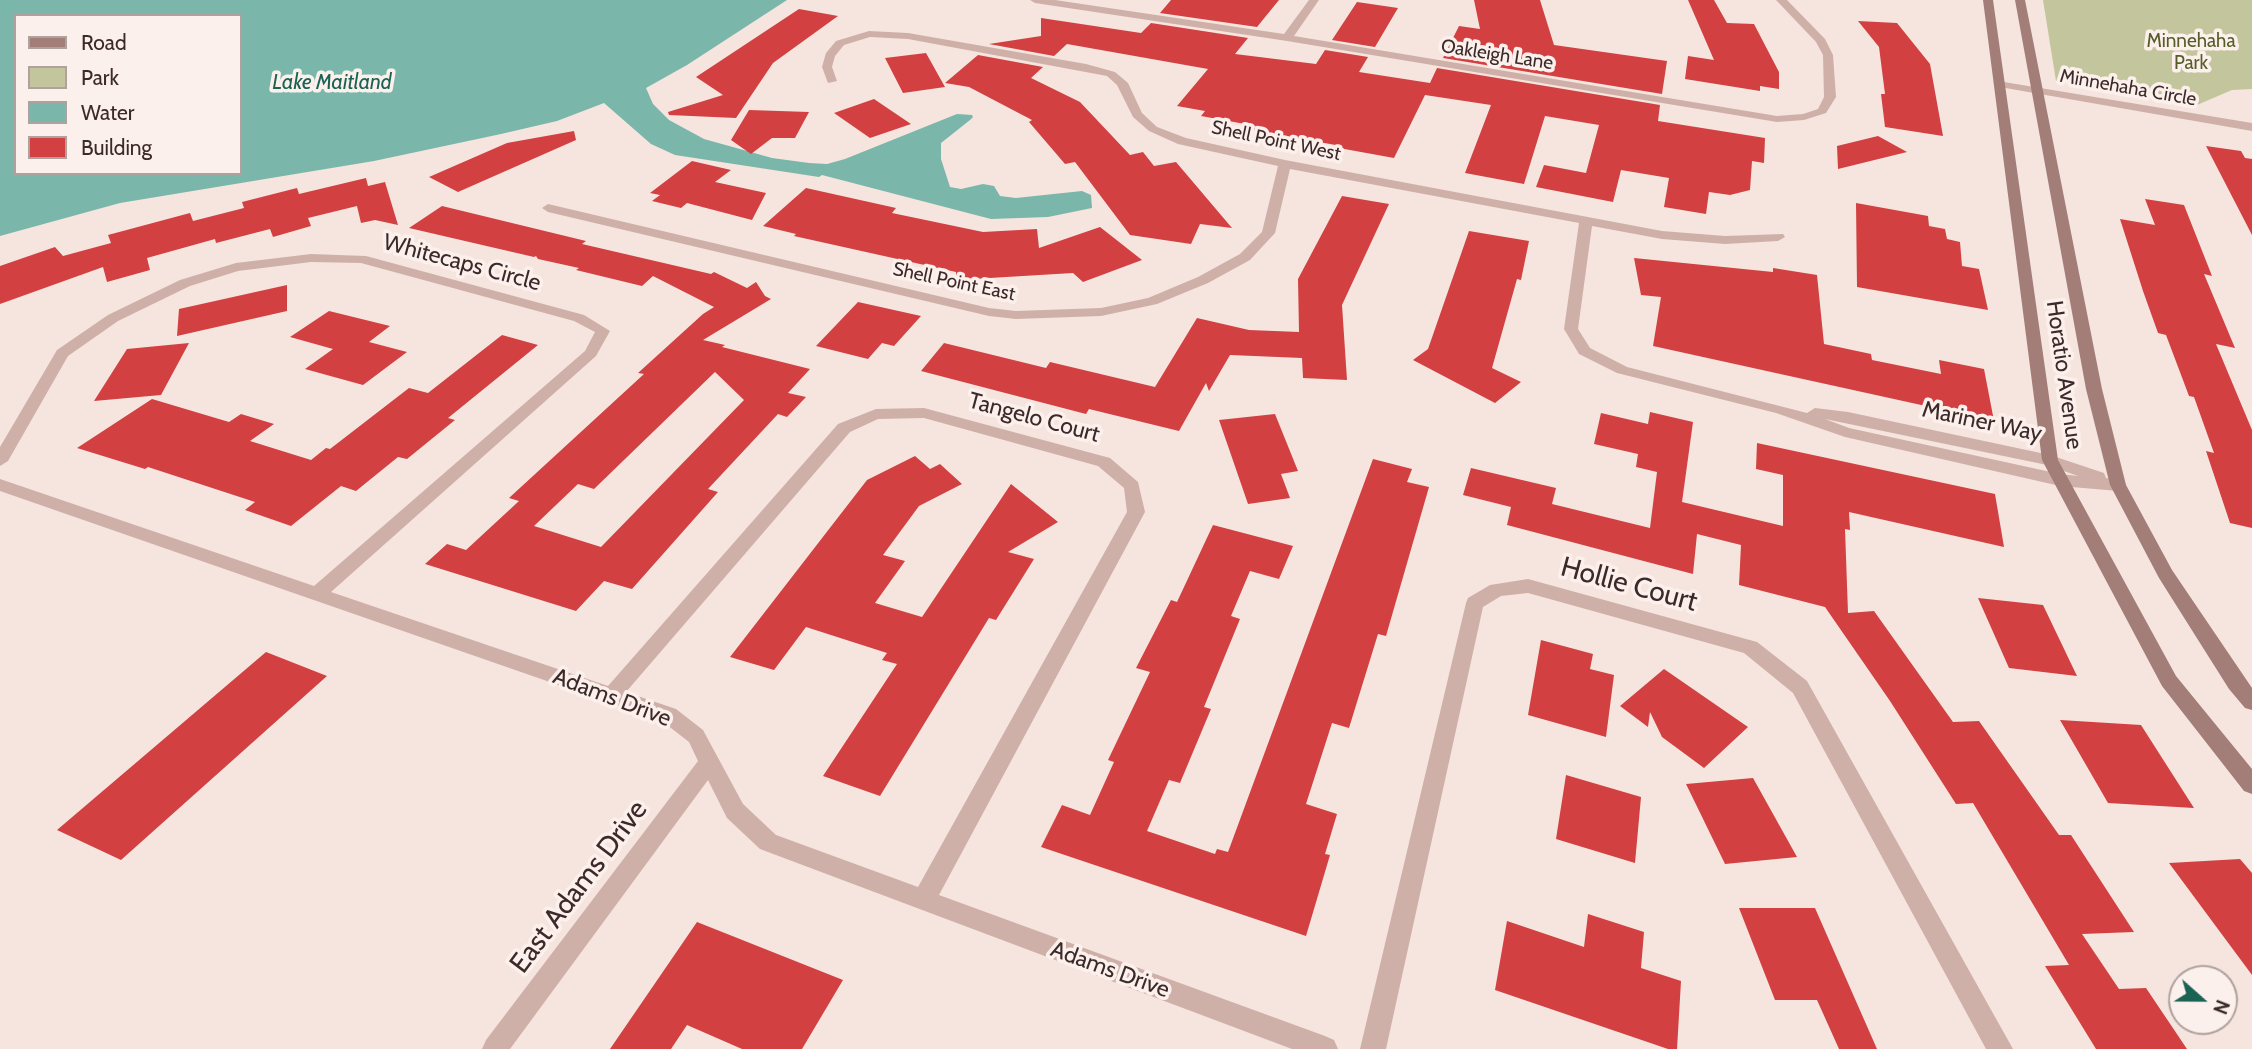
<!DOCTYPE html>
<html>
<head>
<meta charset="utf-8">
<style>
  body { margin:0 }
  #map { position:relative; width:2252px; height:1049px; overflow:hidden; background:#f5e5de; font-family:Cabin,sans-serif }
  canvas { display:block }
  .legend { position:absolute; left:14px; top:14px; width:228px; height:161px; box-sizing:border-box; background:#fcf0ec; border:2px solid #afa19e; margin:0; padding:9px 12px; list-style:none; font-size:21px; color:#3b2a29 }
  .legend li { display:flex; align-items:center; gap:14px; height:35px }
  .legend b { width:35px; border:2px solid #afa19e }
  .north { position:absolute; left:2168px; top:965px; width:70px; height:70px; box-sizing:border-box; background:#fcf0ec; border:2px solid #afa19e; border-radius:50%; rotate:111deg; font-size:19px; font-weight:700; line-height:28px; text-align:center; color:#3b2a29 }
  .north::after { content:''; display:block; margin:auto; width:24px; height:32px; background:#1a6254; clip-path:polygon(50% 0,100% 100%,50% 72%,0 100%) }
</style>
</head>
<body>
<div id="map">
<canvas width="2252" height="1049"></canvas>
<ul class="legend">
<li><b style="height:9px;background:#a37e79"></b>Road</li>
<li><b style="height:19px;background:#c3c69c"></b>Park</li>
<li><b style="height:19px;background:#7ab6a9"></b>Water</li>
<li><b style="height:19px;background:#d24042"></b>Building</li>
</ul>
<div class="north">N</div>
</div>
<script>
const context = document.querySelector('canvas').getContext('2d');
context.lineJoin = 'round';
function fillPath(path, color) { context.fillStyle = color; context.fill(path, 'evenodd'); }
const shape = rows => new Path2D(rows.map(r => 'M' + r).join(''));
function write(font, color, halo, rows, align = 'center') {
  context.font = font + ' Cabin,sans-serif'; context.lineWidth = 7; context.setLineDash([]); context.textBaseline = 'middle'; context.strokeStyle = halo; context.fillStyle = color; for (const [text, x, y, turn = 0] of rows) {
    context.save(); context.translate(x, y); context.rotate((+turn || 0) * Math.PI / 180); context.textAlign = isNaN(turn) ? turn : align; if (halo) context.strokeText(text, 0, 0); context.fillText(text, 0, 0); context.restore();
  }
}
fillPath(shape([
  [2043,0,2252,0,2252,89,2232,90,2197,105,2056,81]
]), '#c3c69c');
fillPath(shape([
  [0,0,787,0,687,65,646,88,653,104,669,120,704,139,772,158,809,163,827,164,845,159,957,114,972,115,973,117,970,120,941,143,941,159,950,187,961,189,983,184,994,186,1000,196,1016,198,1082,191,1091,195,1092,208,1048,217,991,219,822,175,819,177,675,155,651,144,604,103,557,121,501,134,374,161,120,203,0,236],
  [16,16,240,16,240,173,16,173]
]), '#7ab6a9');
fillPath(shape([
  [1171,0,1279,0,1257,27,1160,13],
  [1474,0,1540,0,1554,45,1667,61,1662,94,1443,58,1459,26,1480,29],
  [1688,0,1714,0,1727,23,1754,24,1779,72,1779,89,1760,86,1760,91,1685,79,1688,56,1714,60],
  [1357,2,1398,8,1375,47,1332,40],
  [799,9,838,16,773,63,736,118,669,115,668,112,723,95,696,77],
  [1041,18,1141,33,1151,23,1248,38,1235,54,1316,64,1325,50,1368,57,1359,72,1430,83,1437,68,1660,105,1658,121,1765,138,1764,163,1752,161,1750,190,1730,195,1709,192,1706,214,1664,207,1669,178,1621,170,1613,202,1536,187,1544,165,1586,173,1599,125,1545,116,1524,184,1465,173,1491,105,1425,95,1394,158,1339,148,1341,146,1253,130,1256,126,1201,116,1205,111,1177,106,1208,69,1067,44,1054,56,989,44,1041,36],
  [1858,21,1897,23,1930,64,1943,136,1885,127,1881,94,1885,94,1879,47],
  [926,53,945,87,903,93,885,58],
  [978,55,1043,67,1031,78,1080,102,1130,155,1143,152,1154,166,1176,162,1232,228,1200,224,1191,244,1130,235,1075,162,1065,164,1029,122,1032,120,969,87,945,83],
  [874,99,911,124,870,138,834,113],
  [749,110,809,112,795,138,772,138,751,154,731,140],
  [574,131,576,140,458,192,429,177,507,143],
  [1878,136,1907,152,1838,169,1837,146],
  [2206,146,2241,151,2245,158,2252,159,2252,235],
  [692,161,731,170,715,182,766,193,752,220,687,203,681,208,652,201,660,195,650,193],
  [366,178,368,186,385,182,398,225,375,220,361,223,357,206,308,218,311,226,273,237,270,229,216,243,215,239,147,258,150,270,107,282,103,267,0,304,0,266,55,247,63,256,111,243,108,235,190,213,193,221,244,208,242,202,297,188,299,194],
  [806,188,896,208,892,213,983,232,1037,229,1039,248,1100,227,1142,260,1083,282,1073,273,956,280,956,272,794,236,796,234,763,226],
  [1342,196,1389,204,1342,305,1347,380,1303,378,1302,358,1230,355,1209,391,1206,383,1179,431,1089,409,1086,414,921,371,944,343,1046,368,1050,362,1155,387,1197,318,1249,330,1299,332,1298,279],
  [2145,199,2184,205,2212,276,2204,274,2235,348,2216,344,2252,430,2252,528,2230,523,2206,451,2214,453,2194,397,2189,396,2166,335,2158,333,2143,291,2120,219,2155,225],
  [1856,203,1928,216,1929,226,1945,229,1947,239,1960,242,1962,266,1979,269,1988,310,1857,287],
  [442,206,586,241,582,244,711,274,714,272,747,288,756,282,765,296,771,299,703,340,725,345,722,347,810,369,788,393,806,397,787,417,778,414,708,489,718,492,632,589,604,581,576,611,425,564,447,544,466,550,519,501,509,498,644,374,638,373,703,314,714,307,653,276,642,286,576,270,579,268,538,259,536,256,534,257,409,228],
  [715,372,744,400,601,547,534,526,578,484,594,489],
  [1469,231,1529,241,1521,280,1517,279,1492,368,1521,382,1495,403,1413,360,1428,349],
  [1634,258,1773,272,1773,268,1817,275,1824,344,1871,354,1872,360,1941,374,1939,360,1984,369,1994,421,1653,346,1661,297,1641,295],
  [287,285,287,311,177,336,179,309],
  [858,302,921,316,894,346,882,343,868,359,816,346],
  [329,311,390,326,369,342,407,352,363,385,305,369,333,349,290,337],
  [502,335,538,345,448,418,455,420,407,459,398,457,356,491,341,486,291,526,245,510,255,502,148,467,145,469,77,448,152,399,229,422,241,414,274,424,250,441,311,460,326,448,330,449,409,388,428,393],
  [189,343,161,395,94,401,127,349],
  [1650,412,1693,422,1682,502,1783,526,1783,475,1756,469,1757,443,1995,494,2004,547,1849,512,1850,530,1845,529,1848,613,1874,611,1953,722,1979,721,2059,835,2071,835,2134,932,2082,934,2119,989,2146,988,2187,1049,2096,1049,2045,966,2069,965,1973,803,1956,804,1890,701,1825,607,1739,585,1741,545,1697,534,1693,574,1507,525,1511,507,1463,495,1471,468,1556,488,1552,504,1650,528,1657,472,1636,467,1638,454,1594,444,1601,413,1648,424],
  [1275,414,1298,471,1281,474,1290,498,1248,504,1219,420],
  [915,456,930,469,940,464,962,484,919,506,883,555,905,561,875,603,922,617,1011,484,1058,522,1008,552,1034,559,996,620,989,618,880,796,823,776,897,664,882,660,887,653,806,627,774,670,730,657,867,480],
  [1373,459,1412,469,1407,482,1429,487,1386,636,1378,634,1349,728,1332,723,1306,804,1337,814,1325,854,1330,855,1306,936,1041,847,1062,805,1090,815,1114,762,1108,760,1150,672,1136,668,1171,600,1177,602,1213,525,1293,546,1279,579,1250,571,1231,616,1240,619,1204,707,1211,709,1180,783,1169,780,1147,831,1215,854,1217,849,1228,852],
  [1978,598,2043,605,2077,676,2009,668],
  [1541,640,1593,654,1590,669,1614,675,1606,737,1528,715],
  [266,652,327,676,121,860,57,830],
  [1664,669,1748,727,1704,768,1662,737,1650,712,1648,727,1620,706],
  [2060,720,2141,725,2194,808,2108,803],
  [1566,775,1641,797,1635,863,1556,839],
  [1753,778,1797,857,1725,864,1686,784],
  [2240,859,2252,873,2252,975,2169,863],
  [1739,908,1815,908,1877,1049,1839,1049,1817,1000,1775,1000],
  [1588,914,1644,932,1641,968,1681,981,1677,1049,1668,1049,1495,990,1507,921,1584,947],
  [697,922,843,980,802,1049,742,1049,687,1025,671,1049,610,1049]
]), '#d24042');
fillPath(shape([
  [1030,0,1055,0,1284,34,1309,0,1319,0,1294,36,1777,116,1803,114,1818,109,1824,97,1823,55,1816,42,1776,0,1787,0,1825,39,1833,55,1836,97,1826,113,1804,120,1777,122,1287,41,1035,3,1030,0],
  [869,31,908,33,1086,64,1115,72,1128,83,1142,113,1157,127,1186,138,1285,160,1662,231,1725,236,1783,234,1785,237,1778,241,1725,244,1662,239,1592,226,1578,329,1590,348,1627,367,1807,413,1815,408,1848,412,2050,455,2104,473,2106,478,2124,481,2126,485,2118,491,2060,486,1845,437,1776,413,1617,373,1579,354,1564,329,1579,223,1290,169,1275,233,1250,260,1208,283,1157,304,1101,316,1016,319,989,316,548,212,542,208,548,204,989,308,1016,311,1101,308,1148,298,1198,277,1240,254,1262,232,1278,166,1178,144,1149,131,1133,117,1117,85,1107,76,908,39,870,37,844,45,835,56,832,67,837,81,828,83,822,67,826,53,836,41,869,31],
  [1825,419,2047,465,2078,476,2060,474,1849,428,1825,419],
  [1998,81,2252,123,2252,131,1994,86,1994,82,1998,81],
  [311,254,366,256,584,315,610,331,596,356,331,592,608,686,838,424,876,409,924,408,1110,458,1138,482,1145,512,939,895,1325,1036,1334,1040,1338,1049,1292,1049,760,849,727,818,708,780,510,1049,482,1049,486,1040,698,761,689,742,662,721,0,491,0,479,314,586,585,351,595,332,574,321,361,263,311,262,238,271,190,286,118,321,68,356,8,461,0,466,0,447,57,350,108,315,180,280,236,263,311,254],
  [924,418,1098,466,1124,488,1127,512,918,887,776,835,743,804,703,730,676,709,626,692,850,432,878,419,924,418],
  [1528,579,1757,642,1807,681,2013,1049,1986,1049,1793,693,1744,653,1528,593,1501,596,1483,607,1386,1049,1360,1049,1466,603,1468,598,1490,585,1528,579]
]), '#cfb0a8');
fillPath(shape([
  [1983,0,1993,0,2058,460,2176,676,2252,769,2252,794,2244,791,2162,686,2042,460,1983,0],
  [2015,0,2025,0,2102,389,2126,485,2172,570,2252,688,2252,710,2245,708,2229,689,2159,578,2110,485,2086,389,2015,0]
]), '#a37e79');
write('19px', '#575d2a', '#fcf0ec', [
  ["Minnehaha",2191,41],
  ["Park",2191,63]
]);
write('19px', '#3b2a29', '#fcf0ec', [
  ["Oakleigh Lane",1497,55,9],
  ["Minnehaha Circle",2128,88,10],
  ["Shell Point West",1276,141,12],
  ["Shell Point East",954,282,12]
]);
write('italic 21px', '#1a6254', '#fcf0ec', [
  ["Lake Maitland",332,83]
]);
write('23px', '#3b2a29', '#fcf0ec', [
  ["Whitecaps Circle",462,263,15],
  ["Horatio Avenue",2064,375,82],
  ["Tangelo Court",1034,418,15],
  ["Mariner Way",1982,422,12],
  ["Adams Drive",612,698,21],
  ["Adams Drive",1110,970,20]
]);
write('28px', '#3b2a29', '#fcf0ec', [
  ["Hollie Court",1629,585,15],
  ["East Adams Drive",579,887,-53]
]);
</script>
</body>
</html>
